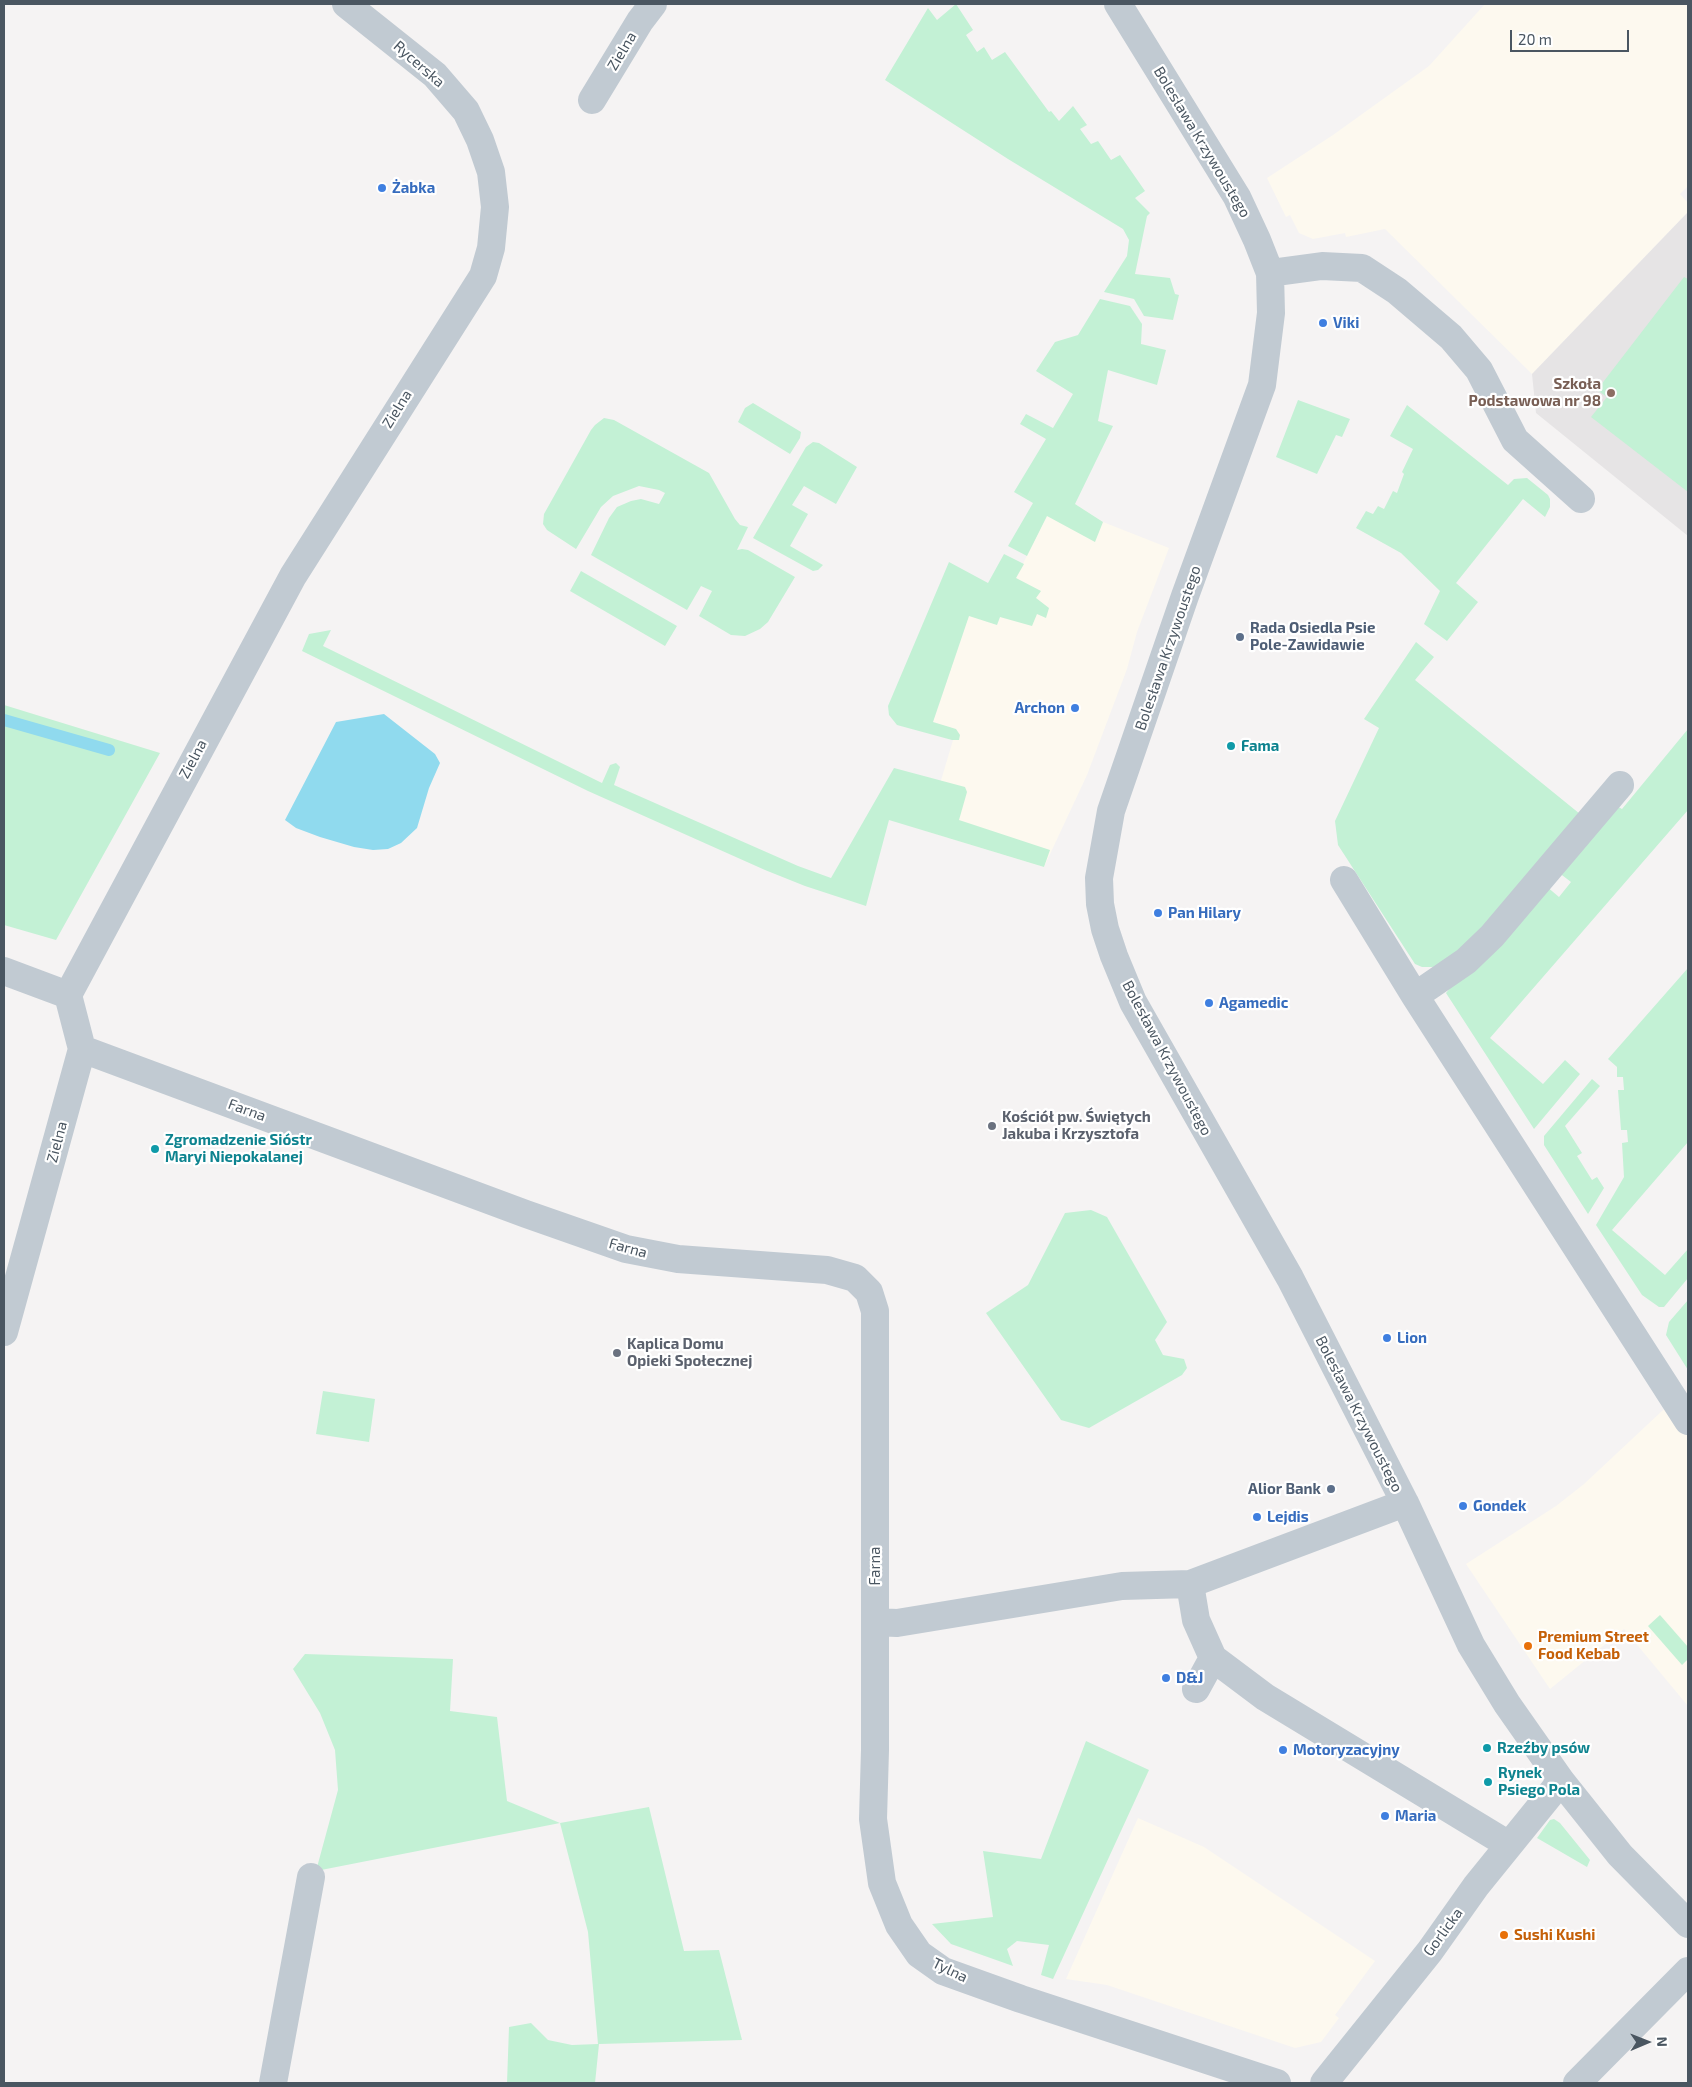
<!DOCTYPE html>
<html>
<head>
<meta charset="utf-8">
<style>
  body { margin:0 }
  #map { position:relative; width:1692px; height:2087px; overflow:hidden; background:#f5f3f3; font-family:"Exo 2",sans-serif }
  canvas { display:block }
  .frame { position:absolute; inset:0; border:5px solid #4a5661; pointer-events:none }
  .north { position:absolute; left:1622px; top:2017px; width:50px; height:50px; -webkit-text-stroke:4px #fff; paint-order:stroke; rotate:89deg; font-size:14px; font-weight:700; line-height:20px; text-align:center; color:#4a5661 }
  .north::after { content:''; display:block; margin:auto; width:18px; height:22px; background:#4a5661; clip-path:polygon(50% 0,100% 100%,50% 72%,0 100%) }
  .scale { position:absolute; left:1510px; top:30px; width:119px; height:22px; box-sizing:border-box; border:2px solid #4a5661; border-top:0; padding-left:6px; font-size:15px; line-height:18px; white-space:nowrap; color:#4a5661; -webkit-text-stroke:4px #fff; paint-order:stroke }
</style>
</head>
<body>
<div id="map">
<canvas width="1692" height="2087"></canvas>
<div class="frame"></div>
<div class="north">N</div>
<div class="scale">20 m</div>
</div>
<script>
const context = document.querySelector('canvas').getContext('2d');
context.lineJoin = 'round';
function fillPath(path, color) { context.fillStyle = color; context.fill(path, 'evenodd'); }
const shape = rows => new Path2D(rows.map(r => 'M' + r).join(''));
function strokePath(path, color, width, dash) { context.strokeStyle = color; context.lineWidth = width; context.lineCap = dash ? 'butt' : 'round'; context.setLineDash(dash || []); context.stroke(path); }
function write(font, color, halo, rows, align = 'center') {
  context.font = font + ' "Exo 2",sans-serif'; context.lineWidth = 4.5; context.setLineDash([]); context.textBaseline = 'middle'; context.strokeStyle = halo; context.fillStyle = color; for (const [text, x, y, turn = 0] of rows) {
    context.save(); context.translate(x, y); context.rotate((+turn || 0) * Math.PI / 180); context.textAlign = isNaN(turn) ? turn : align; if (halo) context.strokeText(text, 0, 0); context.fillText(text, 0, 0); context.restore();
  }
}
fillPath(shape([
  [1485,4,1688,4,1688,186,1680,194,1688,203,1688,212,1532,374,1385,229,1346,237,1345,233,1313,239,1299,233,1290,215,1286,217,1267,178,1333,135,1429,66],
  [1075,504,1103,522,1169,548,1137,632,1127,669,1087,775,1044,867,926,831,956,730,933,722,969,615,997,625,1016,578,1047,515],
  [1688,1394,1688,1706,1624,1629,1550,1689,1466,1564,1556,1506,1584,1484,1662,1411],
  [1138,1818,1204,1847,1375,1961,1335,2015,1339,2018,1321,2042,1295,2048,1107,1985,1066,1979]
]), '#fdf9ef');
fillPath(shape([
  [1688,212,1688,536,1536,413,1532,374]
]), '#e6e4e5');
fillPath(shape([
  [956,4,973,30,966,35,977,52,984,47,992,60,1005,52,1049,112,1051,111,1059,121,1073,106,1087,125,1080,129,1091,144,1098,141,1111,160,1120,155,1145,191,1135,198,1150,213,1147,216,1135,274,1170,278,1175,294,1179,295,1173,320,1144,316,1134,299,1104,292,1127,256,1129,240,1123,229,1008,159,885,80,928,8,937,20],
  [1684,277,1688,279,1688,492,1591,417,1607,397,1597,390],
  [1100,299,1130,306,1142,324,1141,344,1166,350,1157,385,1108,370,1098,421,1113,426,1075,504,1103,522,1095,542,1047,516,1027,556,1008,546,1033,503,1014,492,1046,439,1020,424,1026,414,1053,428,1073,394,1036,371,1055,342,1078,335],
  [1298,400,1350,419,1342,437,1336,435,1317,474,1276,457],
  [753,403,801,432,800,438,790,454,738,422,745,408],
  [1407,405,1508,485,1514,479,1527,478,1548,495,1550,499,1550,507,1545,517,1523,499,1456,583,1478,602,1447,641,1424,624,1440,591,1401,553,1356,528,1366,511,1373,514,1378,506,1384,509,1393,491,1397,493,1404,474,1402,472,1413,449,1390,436],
  [604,418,614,420,709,473,735,519,740,525,748,527,737,550,742,549,748,550,795,577,768,622,760,629,745,636,731,635,699,616,712,591,701,586,687,610,591,555,609,518,617,507,631,501,641,499,659,504,665,493,659,490,639,486,613,496,601,507,576,549,547,530,543,524,544,514,591,430,595,425],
  [813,442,819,443,857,467,836,504,804,486,792,505,808,514,790,546,823,565,818,570,813,571,753,538,806,447],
  [1004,554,1024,564,1016,578,1041,591,1036,598,1049,608,1046,618,1037,614,1032,626,1000,617,997,625,969,616,933,722,956,729,960,735,959,740,952,740,897,725,889,715,888,706,949,562,988,583],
  [581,571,677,626,665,646,570,591],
  [331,630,323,646,602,783,610,765,616,763,620,767,614,785,798,866,831,878,894,768,965,787,967,792,959,820,1050,850,1044,867,889,820,866,906,805,886,765,870,588,791,302,651,309,634],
  [1416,642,1434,657,1415,680,1580,814,1494,920,1443,966,1432,967,1422,967,1415,964,1338,845,1335,821,1379,728,1364,719],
  [4,705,160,753,56,940,4,925],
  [1688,729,1688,810,1490,1038,1543,1084,1565,1060,1580,1074,1534,1129,1446,993,1455,982,1546,886,1559,897,1571,882,1558,872,1613,804,1622,809],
  [1688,968,1688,1142,1612,1230,1665,1275,1688,1249,1688,1278,1664,1307,1659,1307,1642,1295,1596,1225,1624,1177,1622,1143,1628,1142,1627,1130,1621,1130,1618,1090,1624,1090,1623,1077,1617,1077,1617,1067,1608,1059],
  [1592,1079,1600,1086,1565,1126,1582,1153,1577,1156,1592,1180,1597,1177,1604,1188,1588,1214,1544,1145,1544,1136],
  [1091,1210,1107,1217,1167,1322,1155,1340,1163,1355,1184,1359,1187,1368,1182,1375,1089,1428,1061,1420,986,1313,1028,1285,1065,1213],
  [1688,1300,1688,1370,1666,1335,1669,1322],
  [323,1391,375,1399,369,1442,316,1434],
  [1660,1615,1688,1647,1688,1659,1682,1665,1648,1626],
  [305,1654,453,1659,450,1711,497,1717,507,1801,560,1823,649,1807,684,1951,719,1950,742,2040,599,2044,595,2083,507,2083,509,2027,531,2023,548,2040,572,2045,598,2044,588,1932,560,1823,316,1871,338,1790,335,1750,320,1713,293,1669],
  [1086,1741,1149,1770,1053,1979,1041,1975,1049,1945,1017,1941,1007,1949,1013,1966,951,1944,932,1924,993,1917,983,1851,1041,1859],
  [1554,1819,1560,1823,1590,1860,1587,1867,1537,1838,1550,1820]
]), '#c3f1d5');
fillPath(shape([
  [384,714,435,754,440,763,429,788,417,828,401,843,388,849,373,850,354,847,320,837,296,828,285,820,336,722]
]), '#90daee');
strokePath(shape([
  [4,720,109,750]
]), '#90daee', 12);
strokePath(shape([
  [1118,4,1237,197,1257,240,1270,273,1271,313,1262,385,1185,596,1111,811,1099,878,1100,904,1105,929,1114,956,1133,1002,1290,1278,1405,1503,1471,1645,1507,1704,1561,1781,1620,1855,1688,1924],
  [592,100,640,21,653,4],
  [1270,273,1322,266,1362,268,1397,291,1451,337,1479,370,1515,440,1581,499],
  [1620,785,1492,936,1466,961,1415,996,1688,1421],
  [1344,880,1415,996],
  [4,971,68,995],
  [82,1049,526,1214,626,1249,678,1259,827,1270,855,1278,869,1292,875,1311,875,1750,873,1819,882,1883,899,1925,919,1954,943,1971,1021,1999,1277,2083],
  [4,1332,82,1049,68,995,293,576,483,276,491,248,495,207,491,172,480,140,466,111,435,75,346,4],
  [1190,1584,1196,1620,1213,1658,1265,1697,1509,1845],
  [875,1622,897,1623,1122,1586,1190,1584,1405,1503],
  [1196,1689,1213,1658],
  [273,2083,311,1877],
  [1324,2083,1430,1951,1476,1886,1561,1781],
  [1577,2083,1688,1971]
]), '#c1cad2', 28);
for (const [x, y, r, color] of [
  [382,188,5,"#3f7fe0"],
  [1323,323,5,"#3f7fe0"],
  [1611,393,5,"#8d6e63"],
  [1240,637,5,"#5c6f8a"],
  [1075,708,5,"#3f7fe0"],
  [1231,746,5,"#0f9aa8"],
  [1158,913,5,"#3f7fe0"],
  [1209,1003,5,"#3f7fe0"],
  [992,1126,5,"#6b7280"],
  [155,1149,5,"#0f9aa8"],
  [1387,1338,5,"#3f7fe0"],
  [617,1353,5,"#6b7280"],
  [1331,1489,5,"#5c6f8a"],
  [1463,1506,5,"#3f7fe0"],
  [1257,1517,5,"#3f7fe0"],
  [1528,1646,5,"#e8710a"],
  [1166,1678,5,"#3f7fe0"],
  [1487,1748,5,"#0f9aa8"],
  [1283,1750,5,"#3f7fe0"],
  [1488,1782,5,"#0f9aa8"],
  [1385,1816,5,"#3f7fe0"],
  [1504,1935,5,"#e8710a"]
]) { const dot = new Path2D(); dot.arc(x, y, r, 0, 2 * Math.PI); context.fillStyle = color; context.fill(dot); strokePath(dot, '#fff', 2); }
write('15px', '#4a5661', '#fff', [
  ["Zielna",622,51,-59],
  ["Rycerska",419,64,41],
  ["Bolesława Krzywoustego",1202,142,59],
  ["Zielna",397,409,-58],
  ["Bolesława Krzywoustego",1168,648,-71],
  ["Zielna",193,759,-62],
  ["Bolesława Krzywoustego",1167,1058,62],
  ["Farna",247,1110,20],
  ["Zielna",57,1142,-75],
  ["Farna",628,1248,15],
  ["Bolesława Krzywoustego",1359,1414,63],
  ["Farna",875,1566,-90],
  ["Gorlicka",1443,1932,-54],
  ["Tylna",950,1970,26]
]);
write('bold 15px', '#366cbe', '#fff', [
  ["Żabka",392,188],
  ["Viki",1333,323],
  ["Archon",1065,708,"right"],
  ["Pan Hilary",1168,913],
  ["Agamedic",1219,1003],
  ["Lion",1397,1338],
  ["Gondek",1473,1506],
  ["Lejdis",1267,1517],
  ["D&J",1176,1678],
  ["Motoryzacyjny",1293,1750],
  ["Maria",1395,1816]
], 'left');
write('bold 15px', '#785e54', '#fff', [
  ["Szkoła",1601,384],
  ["Podstawowa nr 98",1601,401]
], 'right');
write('bold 15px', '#4e5e75', '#fff', [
  ["Rada Osiedla Psie",1250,628],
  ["Pole-Zawidawie",1250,645],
  ["Alior Bank",1321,1489,"right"]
], 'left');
write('bold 15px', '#0d838f', '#fff', [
  ["Fama",1241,746],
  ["Zgromadzenie Sióstr",165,1140],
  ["Maryi Niepokalanej",165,1157],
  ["Rzeźby psów",1497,1748],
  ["Rynek",1498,1773],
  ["Psiego Pola",1498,1790]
], 'left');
write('bold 15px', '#5b616d', '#fff', [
  ["Kościół pw. Świętych",1002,1117],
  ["Jakuba i Krzysztofa",1002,1134],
  ["Kaplica Domu",627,1344],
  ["Opieki Społecznej",627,1361]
], 'left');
write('bold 15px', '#c56008', '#fff', [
  ["Premium Street",1538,1637],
  ["Food Kebab",1538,1654],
  ["Sushi Kushi",1514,1935]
], 'left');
</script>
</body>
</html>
